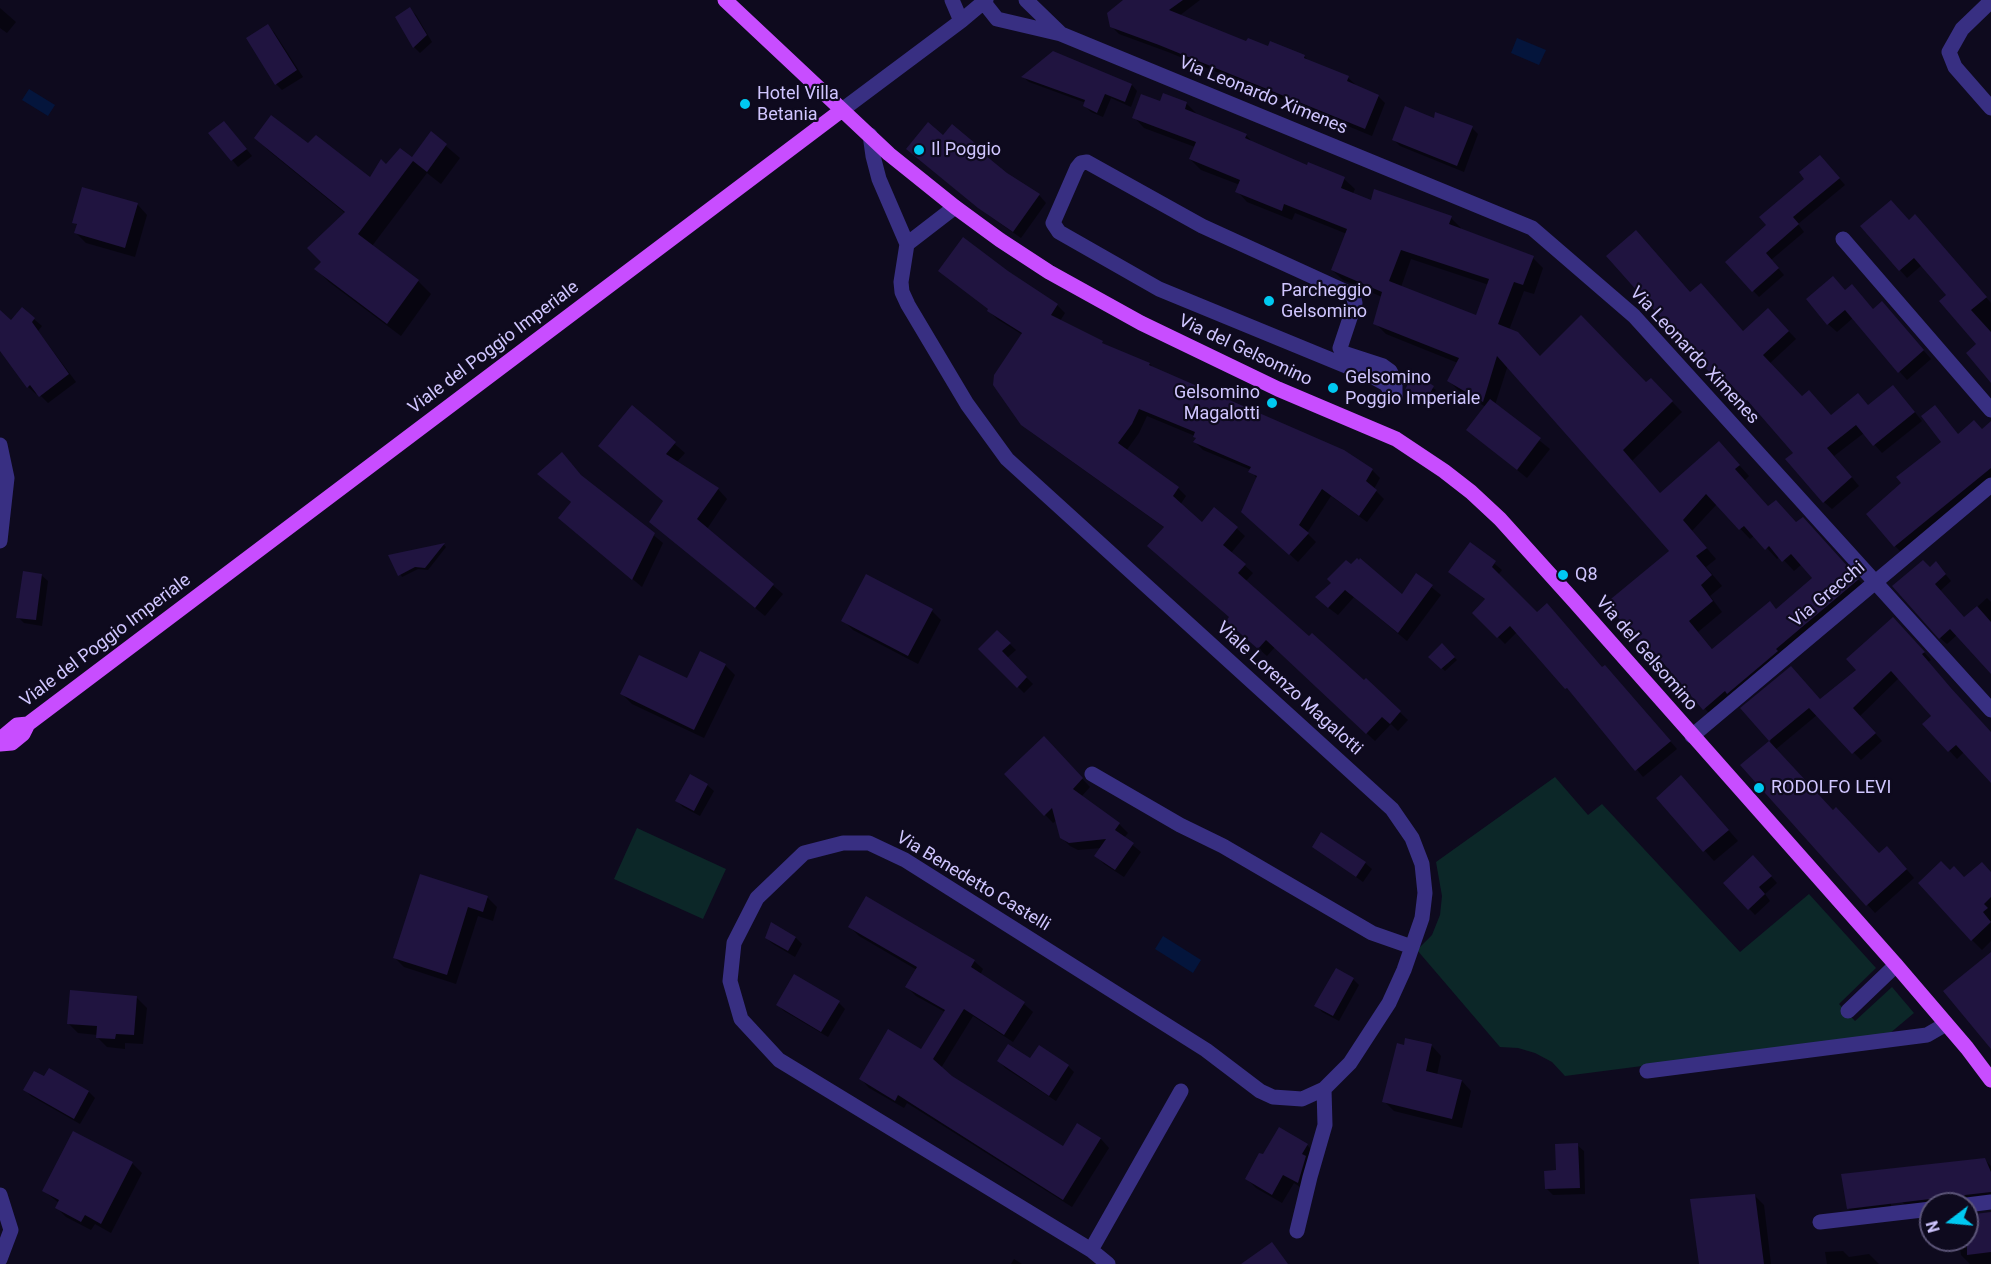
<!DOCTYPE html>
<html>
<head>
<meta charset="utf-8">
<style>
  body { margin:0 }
  #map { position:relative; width:1991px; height:1264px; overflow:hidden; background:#0e0a1e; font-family:Roboto,sans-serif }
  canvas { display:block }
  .north { position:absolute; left:1919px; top:1192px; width:60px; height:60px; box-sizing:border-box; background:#0e0a1e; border:2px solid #5c5578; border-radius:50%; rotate:254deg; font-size:16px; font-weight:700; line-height:24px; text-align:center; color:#d0c6ff }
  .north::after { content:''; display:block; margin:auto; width:21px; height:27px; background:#00c9f1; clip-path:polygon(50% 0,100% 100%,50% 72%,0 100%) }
</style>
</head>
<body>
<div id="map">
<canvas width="1991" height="1264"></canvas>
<div class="north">N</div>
</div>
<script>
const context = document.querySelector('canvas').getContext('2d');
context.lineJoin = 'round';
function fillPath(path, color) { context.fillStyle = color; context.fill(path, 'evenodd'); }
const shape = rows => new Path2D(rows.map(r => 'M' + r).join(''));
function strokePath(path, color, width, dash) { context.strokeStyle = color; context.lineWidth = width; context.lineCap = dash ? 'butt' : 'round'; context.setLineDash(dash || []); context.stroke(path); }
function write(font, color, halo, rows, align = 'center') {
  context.font = font + ' Roboto,sans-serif'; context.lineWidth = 4.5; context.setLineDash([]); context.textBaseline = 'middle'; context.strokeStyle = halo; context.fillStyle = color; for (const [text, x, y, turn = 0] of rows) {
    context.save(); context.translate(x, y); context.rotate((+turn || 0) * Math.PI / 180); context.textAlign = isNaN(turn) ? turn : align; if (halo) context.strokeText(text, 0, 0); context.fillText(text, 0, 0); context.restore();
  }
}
fillPath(shape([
  [1555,777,1588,815,1602,804,1740,952,1809,894,1876,968,1839,1004,1855,1021,1892,987,1914,1013,1889,1034,1565,1076,1552,1062,1535,1053,1518,1048,1500,1047,1417,950,1432,935,1440,915,1442,896,1436,862],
  [637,828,726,869,703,919,614,879]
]), '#0c2728');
fillPath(shape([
  [1517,38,1546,50,1539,65,1511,53],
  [29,89,55,105,48,116,22,100],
  [1163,936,1201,960,1193,973,1155,949]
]), '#04153c');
fillPath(shape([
  [1126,0,1200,0,1179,16,1267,51,1304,56,1310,62,1348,78,1356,85,1378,96,1385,103,1372,136,1168,52,1119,34,1111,26],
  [0,8,16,22,7,33,0,28],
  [410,9,416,15,432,42,420,53,414,47,397,18],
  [268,26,274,32,303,77,282,90,276,84],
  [1023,77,1132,85,1137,91,1131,107,1111,98,1103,117,1091,112,1085,106,1086,103,1029,82],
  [1161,103,1186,103,1197,114,1196,116,1246,135,1254,144,1308,167,1344,179,1355,189,1352,195,1371,202,1451,218,1461,228,1461,230,1533,258,1543,268,1534,294,1524,291,1509,330,1540,358,1646,384,1651,380,1682,412,1632,461,1661,495,1729,454,1749,476,1744,481,1769,508,1797,524,1813,529,1868,590,1714,719,1663,661,1660,663,1649,653,1608,603,1671,552,1508,365,1495,405,1550,449,1527,478,1468,430,1486,407,1459,391,1449,381,1458,363,1386,334,1375,323,1382,297,1343,280,1332,270,1347,234,1295,213,1292,220,1247,202,1237,191,1240,185,1201,170,1190,159,1195,147,1144,128,1134,117],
  [1411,259,1489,285,1477,317,1401,287],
  [1717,504,1750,539,1755,535,1777,559,1780,556,1794,571,1802,564,1814,579,1777,610,1770,603,1713,650,1698,632,1722,612,1710,596,1722,586,1706,567,1716,559,1692,531],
  [1435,120,1472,128,1478,134,1464,172,1400,146,1394,140],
  [230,129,252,156,238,167,211,134],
  [432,134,460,158,441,184,427,173,372,246,418,281,431,294,401,336,329,282,316,269,323,262,345,213,269,151,256,138,308,146,370,179,386,166,412,159],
  [943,137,975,145,982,152,981,154,1006,174,1039,195,1046,203,1021,238,988,215,916,156],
  [1826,163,1845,185,1798,224,1804,232,1771,260,1784,275,1759,297,1727,262,1768,225],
  [83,189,138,205,147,215,135,257,86,243,76,233,78,226,74,222],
  [1909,222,1922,224,1991,303,1991,380,1979,344,1948,295,1922,265,1907,278,1862,226],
  [1608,256,1691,294,1744,332,1776,318,1796,339,1769,364,1802,398,1831,417,1869,407,1901,395,1922,421,1882,453,1864,433,1834,456,1859,486,1832,509,1824,502,1795,453,1755,407,1733,385,1728,390,1720,382],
  [1007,273,1057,305,1065,313,1060,321,1106,346,1150,364,1155,370,1372,470,1380,478,1374,489,1384,499,1367,522,1331,496,1307,533,1316,542,1298,562,1251,519,1257,479,1251,470,1203,450,1195,442,1197,439,1195,436,1147,416,1139,433,1126,451,1178,488,1186,496,1180,505,1202,524,1215,509,1245,536,1231,553,1253,573,1246,581,1309,638,1364,682,1366,680,1408,720,1398,731,1391,724,1375,741,1275,647,1267,656,1236,629,1231,618,1165,528,1032,433,1023,425,1023,335,997,319,989,311],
  [1846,292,1873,310,1890,312,1931,359,1907,380,1853,318,1837,332,1828,324],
  [22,309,42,326,38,331,76,382,48,403,38,393,36,394,28,387,0,348,0,312,12,322],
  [1413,375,1436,390,1428,404,1407,390],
  [632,407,685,453,676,463,718,489,727,499,707,529,783,594,765,616,651,522,665,502],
  [1982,430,1991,431,1991,482,1902,553,1895,546,1959,436],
  [539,474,585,479,663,543,642,587,560,518,572,503],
  [1471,544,1502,570,1498,575,1537,614,1603,669,1612,674,1677,749,1643,777,1574,694,1517,632,1505,644,1481,620,1486,600,1457,578],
  [444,545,446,547,428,570,418,569,402,577,390,556],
  [1351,566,1402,596,1417,575,1441,595,1407,641,1354,597,1338,615,1326,606],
  [1930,568,1942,570,1951,581,1940,591,1964,619,1987,598,1991,602,1991,673,1957,635,1947,644,1940,638],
  [41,575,48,581,42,626,24,623,18,617],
  [932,611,941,620,918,664,853,630,843,620],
  [1901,626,1931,660,1928,662,1991,733,1991,781,1964,752,1957,759,1925,724,1933,716,1899,678,1860,716,1882,741,1861,760,1817,715,1775,750,1834,811,1879,855,1895,856,1914,878,1875,913,1742,765,1771,741,1742,708,1821,701,1859,670],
  [997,632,1016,650,1007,658,1033,684,1024,693,980,649],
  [1442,645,1457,660,1445,671,1430,657],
  [725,665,735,675,704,738,632,704,622,694,687,680],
  [1044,738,1090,787,1081,797,1119,824,1128,833,1124,838,1141,852,1124,877,1104,864,1096,856,1101,848,1078,850,1070,846,1061,837,1057,820,1053,823,1006,774],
  [707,785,714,791,700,816,683,807,677,801],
  [1691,787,1738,841,1714,861,1658,798],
  [1313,846,1365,863,1372,869,1363,882],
  [1759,863,1777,883,1765,894,1770,901,1755,915,1725,883],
  [1991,873,1991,941,1982,950,1972,940,1965,879],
  [421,876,488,898,497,907,493,921,478,916,456,984,404,967,394,957],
  [772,924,796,938,802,944,795,957,773,944,766,938],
  [850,927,974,961,983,969,980,975,1024,1004,1033,1012,1013,1042,973,1016,941,1068,952,1077,1063,1148,1077,1125,1101,1139,1109,1148,1072,1207,907,1103,904,1108,869,1088,861,1079,922,1051,945,1012,916,996,907,987,917,970,859,936],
  [1353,979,1359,985,1339,1021,1322,1012,1316,1005],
  [137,998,147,1008,143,1044,125,1043,125,1049,107,1047,97,1037,98,1035,78,1033,68,1023],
  [839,1003,845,1009,828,1037,784,1011,778,1005],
  [1406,1039,1432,1046,1441,1056,1437,1075,1462,1081,1471,1091,1462,1128,1394,1111,1384,1101],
  [1031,1060,1068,1066,1074,1072,1056,1101,1005,1068,999,1061],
  [49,1070,89,1092,95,1098,80,1124,31,1096,25,1090,44,1078],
  [1307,1145,1317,1155,1308,1192,1294,1183,1282,1203,1256,1188,1246,1178,1263,1156],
  [1577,1145,1584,1151,1585,1194,1553,1195,1547,1189],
  [1985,1160,1991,1166,1991,1205,1972,1209,1969,1215,1991,1213,1991,1264,1970,1264,1961,1255,1959,1240,1967,1240,1967,1204,1931,1204,1914,1213,1902,1202,1891,1200,1891,1216,1860,1220,1848,1208],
  [132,1163,142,1173,111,1233,95,1224,91,1230,66,1217,56,1207,59,1203,44,1191],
  [1755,1196,1764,1205,1771,1264,1701,1264],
  [1843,1251,1849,1257,1869,1254,1879,1264,1827,1264,1825,1252],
  [1014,1259,1022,1264,1011,1264]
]), '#0007');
fillPath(shape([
  [1123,0,1183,0,1169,10,1246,41,1248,38,1268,46,1270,41,1305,55,1304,58,1349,76,1347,81,1379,95,1365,129,1159,45,1110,27,1107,13],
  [410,7,427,35,413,48,395,17],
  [268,24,297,70,275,85,246,38],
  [1053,51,1132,84,1125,102,1105,94,1097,113,1083,106,1085,100,1021,77],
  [1163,93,1187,102,1185,109,1247,134,1245,138,1307,165,1308,162,1345,177,1341,188,1371,200,1374,189,1452,216,1449,224,1534,256,1523,285,1514,282,1498,324,1518,332,1540,356,1581,315,1646,382,1651,378,1673,401,1623,450,1660,493,1719,441,1740,465,1735,469,1768,506,1776,500,1796,522,1803,517,1859,579,1776,649,1778,651,1727,694,1725,691,1703,710,1653,651,1648,654,1606,603,1669,551,1497,356,1483,402,1447,381,1459,358,1373,324,1382,292,1331,270,1347,229,1284,204,1282,211,1235,192,1240,180,1189,159,1196,142,1132,118,1141,94,1160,101],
  [1401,250,1489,279,1476,315,1389,281],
  [1706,494,1739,530,1744,526,1765,550,1769,546,1782,562,1791,554,1812,578,1776,609,1770,601,1712,649,1689,621,1713,601,1701,585,1712,575,1696,556,1707,548,1683,520],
  [1405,106,1434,118,1435,112,1473,126,1457,166,1392,140],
  [271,115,308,143,316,135,370,177,381,159,386,164,400,148,412,157,431,131,447,144,427,172,413,161,358,234,419,280,387,324,314,269,321,262,307,248,345,212,254,138],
  [224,121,247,149,231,161,208,133],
  [928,122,943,135,952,124,976,144,974,146,1007,173,1040,194,1013,232,978,208,906,149],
  [1820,155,1840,178,1793,217,1799,224,1766,253,1779,268,1752,292,1725,262,1766,225,1759,217,1804,179,1799,172],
  [82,187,138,203,125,248,74,233,77,224,72,223],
  [1891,200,1909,220,1915,214,1987,297,1971,310,1991,332,1991,383,1966,353,1976,344,1939,301,1946,295,1914,258,1899,271,1860,226],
  [1636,230,1690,292,1701,283,1743,331,1768,308,1789,331,1763,355,1802,396,1809,390,1831,415,1858,393,1868,405,1893,385,1915,412,1873,446,1856,425,1827,448,1852,477,1823,503,1785,459,1793,453,1747,400,1746,401,1725,378,1719,383,1606,256],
  [963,237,1008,271,1058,304,1051,315,1103,341,1102,343,1150,363,1149,365,1344,450,1373,469,1366,481,1377,490,1359,516,1322,489,1299,525,1309,533,1289,555,1241,512,1257,476,1248,472,1251,467,1193,442,1196,438,1193,437,1195,432,1139,409,1132,424,1118,443,1179,487,1173,496,1202,522,1214,507,1238,527,1223,545,1246,564,1238,573,1309,636,1312,633,1364,680,1366,678,1401,711,1390,724,1382,717,1366,734,1266,640,1258,649,1226,621,1229,617,1147,546,1164,527,1021,425,993,385,994,375,1022,333,987,311,988,309,938,271],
  [1833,276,1845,290,1852,284,1873,309,1882,301,1924,350,1898,373,1845,310,1827,325,1806,299],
  [22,307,35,318,32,322,69,374,39,397,30,385,27,388,0,351,0,310,11,320],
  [1413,373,1434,386,1425,402,1405,390],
  [1490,399,1541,438,1517,470,1466,430],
  [632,405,676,442,666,454,719,488,697,519,774,584,755,608,649,522,663,501,598,446],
  [1935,405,1958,434,1974,420,1982,429,1991,421,1991,468,1894,547,1866,514,1901,483,1896,477,1941,442,1921,416],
  [562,452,581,475,655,533,632,580,558,518,571,502,537,474],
  [1470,542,1496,561,1492,567,1537,612,1547,603,1602,667,1605,665,1671,741,1635,771,1567,688,1565,689,1510,626,1497,638,1472,613,1485,599,1448,572],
  [445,543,425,568,415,567,398,576,388,555],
  [1357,558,1359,560,1360,558,1402,594,1416,573,1433,585,1398,633,1345,590,1328,608,1315,597,1331,583,1327,579,1346,560,1351,564],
  [1923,560,1930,567,1936,561,1946,574,1935,584,1964,617,1977,606,1991,622,1991,674,1950,629,1939,639,1892,586],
  [23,571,42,574,36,620,16,618],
  [866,574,933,609,908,656,841,621],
  [1893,617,1925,652,1922,654,1951,688,1991,732,1991,783,1956,745,1948,752,1922,724,1931,716,1891,671,1853,708,1876,733,1852,754,1809,708,1769,741,1740,708,1791,666,1820,699,1856,670,1846,659],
  [997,630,1011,643,1002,651,1027,677,1017,688,978,649],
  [1442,643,1455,657,1441,669,1428,657],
  [700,651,726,664,694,730,620,694,639,655,687,678],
  [1044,736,1083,778,1073,789,1120,823,1115,830,1134,843,1115,870,1094,856,1106,839,1069,843,1060,838,1052,808,1044,816,1004,774],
  [1769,741,1833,810,1836,807,1879,853,1887,846,1907,869,1866,906,1740,765],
  [690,774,708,784,694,811,675,801],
  [1681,775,1729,830,1703,852,1656,798],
  [1321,832,1366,862,1356,877,1312,847],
  [1753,855,1772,876,1759,887,1765,894,1748,910,1723,883],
  [1941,861,1950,870,1954,866,1964,877,1982,862,1991,872,1991,897,1984,904,1988,908,1983,912,1991,922,1971,941,1918,883],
  [420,874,488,896,483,912,468,907,447,975,393,958],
  [866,896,975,960,971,967,1025,1002,1004,1035,964,1009,933,1059,952,1076,1063,1146,1077,1123,1101,1138,1063,1200,898,1095,895,1101,859,1079,888,1029,921,1049,945,1010,905,987,917,967,848,927],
  [771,922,796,937,788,951,765,938],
  [1991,952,1991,1049,1943,991],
  [1336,968,1354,978,1333,1016,1314,1006],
  [794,974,840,1001,821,1032,776,1005],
  [70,990,137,996,134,1035,116,1034,115,1039,96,1038,97,1026,67,1024],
  [1405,1038,1432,1044,1426,1071,1462,1080,1452,1119,1382,1102,1397,1043,1404,1045],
  [1008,1044,1030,1058,1039,1045,1069,1065,1049,1096,997,1061],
  [49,1068,89,1091,74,1119,23,1090,34,1071,44,1076],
  [1279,1127,1308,1144,1302,1154,1306,1156,1298,1183,1283,1175,1272,1195,1245,1179,1259,1153,1263,1154],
  [73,1131,133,1162,101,1224,85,1215,81,1222,55,1208,59,1200,42,1191],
  [1578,1143,1580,1188,1545,1189,1544,1171,1556,1170,1555,1144],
  [1985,1158,1991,1172,1991,1192,1965,1195,1958,1201,1939,1203,1930,1199,1847,1209,1841,1174],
  [1755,1194,1764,1264,1699,1264,1690,1199],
  [1991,1212,1991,1252,1967,1255,1967,1215],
  [1272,1242,1288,1264,1241,1264]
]), '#201440');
strokePath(shape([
  [952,0,961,21],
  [982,0,997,19,1061,34,1532,228,1634,316,1991,710],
  [1026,0,1061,34],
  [1991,1,1962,29,1949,52,1955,67,1991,108],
  [842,110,961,21,986,0],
  [870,135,873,156,879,179,907,244,901,282,902,292,908,305,967,404,1007,459,1392,809,1412,838,1422,864,1425,893,1422,918,1404,970,1389,1003,1350,1063,1324,1089,1302,1099,1273,1097,1260,1091,1206,1050,905,860,869,843,843,843,804,853,757,898,734,943,730,981,741,1019,779,1060,1091,1250,1108,1264],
  [1087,162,1202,226,1353,295,1355,303,1340,348,1343,353,1383,366,1390,371,1395,381,1395,397,1386,384,1373,377,1159,289,1059,232,1053,223,1077,168,1081,163,1087,162],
  [1843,239,1991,410],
  [907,244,955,207],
  [0,445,7,478,0,541],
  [1692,736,1991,485],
  [1092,774,1180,825,1223,846,1372,933,1412,947],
  [1848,1011,1896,965],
  [1647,1071,1927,1035,1946,1024],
  [0,1195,11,1230,0,1259],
  [1967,1205,1991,1202],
  [1820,1222,1931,1209],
  [1297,1231,1310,1177,1325,1125,1324,1089],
  [1091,1250,1181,1091]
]), '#382f82', 15);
strokePath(shape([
  [725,0,889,154,955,207,1000,240,1049,272,1141,323,1278,389,1396,439,1444,471,1471,492,1500,519,1574,601,1896,965,1967,1048,1991,1080],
  [0,744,12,743,23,734,28,724,842,110],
  [0,744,5,735,17,725,28,724]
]), '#c84dff', 15);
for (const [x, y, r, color] of [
  [745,104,6,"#00c9f1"],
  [919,150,6,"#00c9f1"],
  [1269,301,6,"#00c9f1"],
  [1333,388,6,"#00c9f1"],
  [1272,403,6,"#00c9f1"],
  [1563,575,6,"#00c9f1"],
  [1759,788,6,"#00c9f1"]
]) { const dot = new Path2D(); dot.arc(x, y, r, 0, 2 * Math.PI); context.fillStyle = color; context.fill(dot); strokePath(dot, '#0e0a1e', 2); }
write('18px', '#d0c6ff', '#0e0a1e', [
  ["Hotel Villa",757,94],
  ["Betania",757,115],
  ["Il Poggio",931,150],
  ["Parcheggio",1281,291],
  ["Gelsomino",1281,312],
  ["Gelsomino",1345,378],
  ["Poggio Imperiale",1345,399],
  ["Gelsomino",1260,393,"right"],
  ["Magalotti",1260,414,"right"],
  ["Q8",1575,575],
  ["RODOLFO LEVI",1771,788]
], 'left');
write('18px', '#d0c6ff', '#0e0a1e', [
  ["Via Leonardo Ximenes",1263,96,22],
  ["Viale del Poggio Imperiale",494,348,-37],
  ["Via del Gelsomino",1245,351,25],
  ["Via Leonardo Ximenes",1694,356,47],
  ["Via Grecchi",1828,595,-40],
  ["Viale del Poggio Imperiale",106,641,-37],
  ["Via del Gelsomino",1646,654,49],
  ["Viale Lorenzo Magalotti",1289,689,42],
  ["Via Benedetto Castelli",973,882,31]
]);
</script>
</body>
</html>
